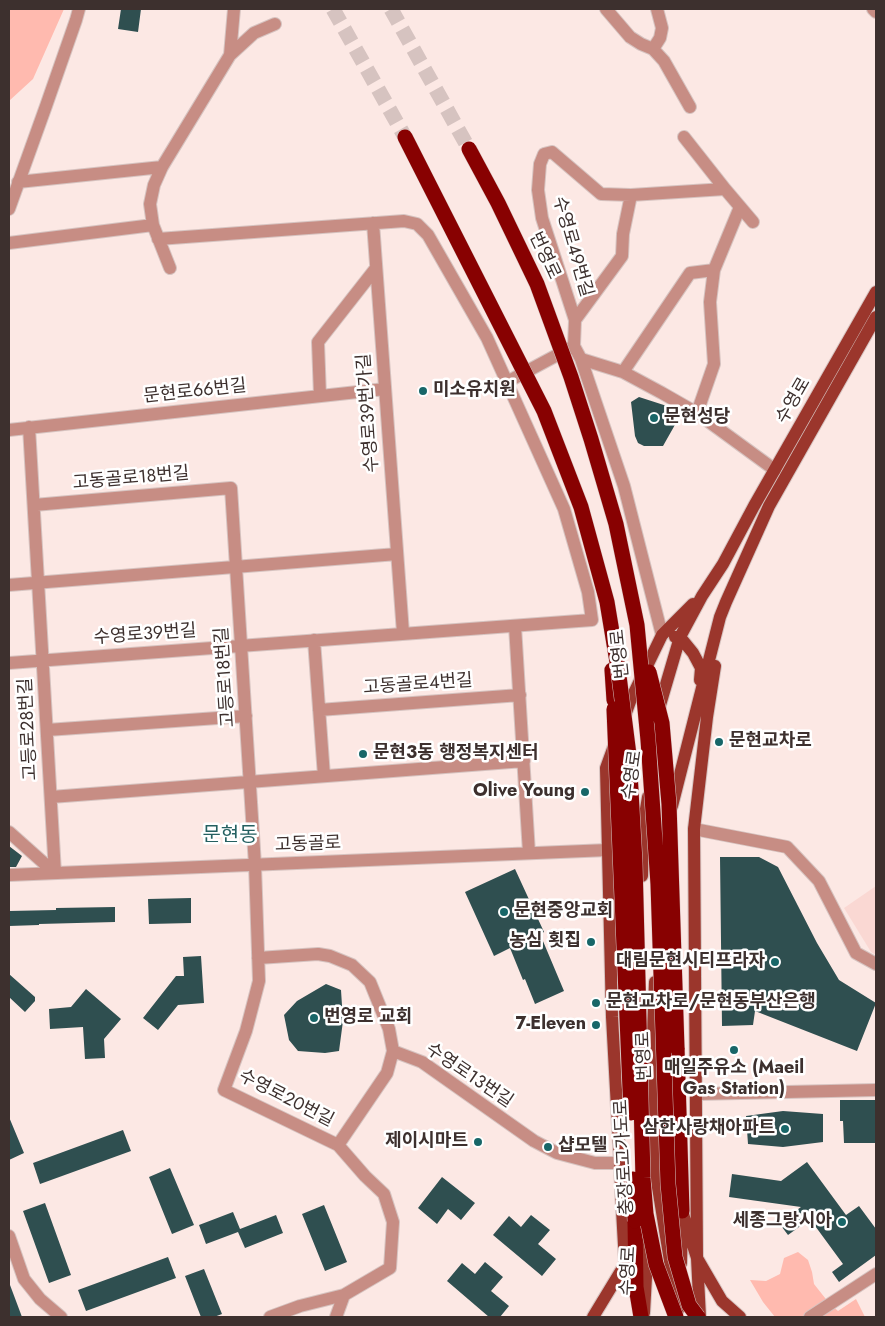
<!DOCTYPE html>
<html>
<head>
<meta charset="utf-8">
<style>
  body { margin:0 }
  #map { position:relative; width:885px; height:1326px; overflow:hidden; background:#fce8e4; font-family:Jost,sans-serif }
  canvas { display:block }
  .frame { position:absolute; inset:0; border:10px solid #3d302e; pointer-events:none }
</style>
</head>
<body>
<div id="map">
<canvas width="885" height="1326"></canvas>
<div class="frame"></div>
</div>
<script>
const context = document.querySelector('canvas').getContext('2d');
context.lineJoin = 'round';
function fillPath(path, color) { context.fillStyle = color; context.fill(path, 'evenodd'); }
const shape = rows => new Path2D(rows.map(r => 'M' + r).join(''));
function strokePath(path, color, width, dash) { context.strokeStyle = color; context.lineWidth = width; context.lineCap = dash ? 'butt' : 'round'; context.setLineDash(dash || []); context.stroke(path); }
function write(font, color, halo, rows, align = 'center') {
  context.font = font + ' Jost,"Noto Sans KR",sans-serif'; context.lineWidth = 5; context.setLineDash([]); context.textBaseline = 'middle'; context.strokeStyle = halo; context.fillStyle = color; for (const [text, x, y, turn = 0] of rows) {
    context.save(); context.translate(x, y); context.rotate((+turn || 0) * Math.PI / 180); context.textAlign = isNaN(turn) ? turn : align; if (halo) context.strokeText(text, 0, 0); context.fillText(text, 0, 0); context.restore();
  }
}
fillPath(shape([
  [876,886,876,955,871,952,844,908]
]), '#fad8d3');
fillPath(shape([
  [9,9,64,9,33,79,9,101],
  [798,1252,808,1260,812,1272,814,1284,829,1303,838,1311,856,1299,865,1317,775,1317,763,1302,750,1280,766,1281,780,1274,784,1258]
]), '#ffbaaf');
fillPath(shape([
  [121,9,141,9,138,32,118,29],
  [639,397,670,407,675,412,676,423,663,446,644,446,638,443,635,436,631,402],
  [9,846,22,856,16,867,9,867],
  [720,857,759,857,778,867,817,943,839,980,876,1003,857,1051,755,1011,753,1025,722,1026],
  [515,869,544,932,540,934,564,991,535,1004,525,979,523,980,510,948,494,956,465,892],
  [191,898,191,923,149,924,148,899],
  [115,907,115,922,39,924,39,925,9,926,9,911,56,910,56,908],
  [201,956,204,1003,178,1005,158,1030,143,1018,176,976,184,976,183,957],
  [9,974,35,997,35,1001,25,1012,9,997],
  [326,984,341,990,343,1021,339,1051,325,1053,298,1051,289,1040,284,1015,297,1001],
  [86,989,121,1019,104,1039,105,1058,85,1059,83,1027,50,1029,49,1009,71,1007],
  [840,1100,876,1100,876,1143,844,1143,843,1121,840,1121],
  [783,1111,823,1114,823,1142,783,1147,748,1144,746,1116],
  [9,1117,24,1153,9,1160],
  [123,1130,131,1151,40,1184,33,1163],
  [807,1162,846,1215,859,1206,876,1229,876,1255,839,1282,832,1272,843,1264,810,1219,788,1235,779,1223,801,1207,729,1197,732,1174,781,1181],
  [170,1168,194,1225,172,1234,149,1177],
  [442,1177,475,1203,461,1220,448,1209,437,1224,418,1208],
  [45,1203,71,1275,49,1283,23,1211],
  [324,1205,347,1262,325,1271,302,1214],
  [233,1212,240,1229,276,1215,283,1233,245,1248,238,1232,206,1244,199,1225],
  [531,1215,550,1230,538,1244,556,1259,542,1276,493,1235,509,1216,521,1227],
  [168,1257,176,1278,86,1311,78,1290],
  [485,1262,503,1277,491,1291,509,1306,500,1317,489,1317,447,1281,462,1263,475,1274],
  [204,1269,222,1314,214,1317,201,1317,185,1276],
  [9,1285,10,1285,22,1317,9,1317]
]), '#2f4f50');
strokePath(shape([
  [333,9,405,137],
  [391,9,469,149]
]), '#d6c3c0', 15, [15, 8]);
const minor = shape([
  [606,9,630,37,641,44,653,49,664,61,690,107],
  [873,9,876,12],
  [653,49,660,38,662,28,657,9],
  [230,55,234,9],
  [684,137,725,189],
  [18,182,162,167],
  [9,209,46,106,76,20,79,9],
  [373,223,403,633],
  [9,243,153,225],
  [170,268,153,225,150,204,154,185,162,167,230,55,254,33,275,24],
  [575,320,622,256,623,234,631,195],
  [574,346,575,320,542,218,538,190,540,164,544,154,552,152,601,194,631,195,725,189,753,222],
  [581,359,623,372,662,393,697,413,775,470],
  [623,372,690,273,714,270],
  [507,382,574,346,581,359,624,486,662,635],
  [320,396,318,342,376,268],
  [697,413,714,364,710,302,714,270,740,207],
  [29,427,55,873],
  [9,430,385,389],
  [34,505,231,488,255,865,259,981,246,1031,224,1090,338,1145,365,1176,384,1194,393,1222,390,1268,344,1295,336,1317],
  [9,585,397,554],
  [515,626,529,853],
  [314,640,324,776],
  [9,663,592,620,588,592,564,509,487,338,428,235,417,224,404,221,158,239],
  [319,710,520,695],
  [47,730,246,716],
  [51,797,524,761],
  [694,829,787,847,819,881,856,953,876,964],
  [9,832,55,873],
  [9,875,608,850],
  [258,958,318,954,330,956,352,965,370,982,389,1029,393,1051,422,1062,534,1141,557,1153,595,1163,620,1163],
  [696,1094,876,1090],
  [338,1145,387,1073,393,1051],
  [9,1236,24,1279,40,1299,61,1317],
  [270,1317,300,1306,344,1295],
  [810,1317,876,1274]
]);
const major = shape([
  [675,637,680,637,693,653,701,668,700,680],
  [624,718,631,699,662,635,693,604],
  [614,746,606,768,612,1017,620,1163,622,1210,625,1263,632,1291],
  [653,757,660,705,680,637,702,596,723,564,754,506,876,292],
  [672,806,720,617,726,602,769,506,876,317],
  [642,876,643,827,648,797],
  [655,982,653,1032,656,1175,678,1310],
  [682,1211,697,1258,722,1301,740,1317],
  [681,1263,682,1221],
  [644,1313,648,1241],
  [593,1317,627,1261],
  [700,1317,697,1258,694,829,707,717,715,666]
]);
const highway = shape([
  [612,670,614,700],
  [677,1048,682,1211],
  [635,1221,636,1287,641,1317]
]);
strokePath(minor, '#d6c3c0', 14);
strokePath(major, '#d6c3c0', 14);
strokePath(highway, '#d6c3c0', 16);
strokePath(minor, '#c78d84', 12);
strokePath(major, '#9b362c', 12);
strokePath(highway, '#880101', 15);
const highwayBridge = shape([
  [405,137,544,411,581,507,607,602,618,668,629,755,635,862,643,1178,646,1214,656,1264,676,1317],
  [469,149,498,203,537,284,571,377,591,439,616,524,637,625,648,740,658,884,668,1184,675,1257,689,1305,698,1317],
  [649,672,662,723,669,804,677,1048],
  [614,709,631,1113],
  [633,1179,635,1221]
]);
strokePath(highwayBridge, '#d6c3c0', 16, []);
strokePath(highwayBridge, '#880101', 15);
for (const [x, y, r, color] of [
  [423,391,5,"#186668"],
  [654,418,5,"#186668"],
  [719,742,5,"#186668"],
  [363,754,5,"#186668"],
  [585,792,5,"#186668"],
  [504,912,5,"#186668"],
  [591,942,5,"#186668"],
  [775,962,5,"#186668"],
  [596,1003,5,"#186668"],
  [314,1018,5,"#186668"],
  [596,1025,5,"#186668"],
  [734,1050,5,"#186668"],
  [785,1129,5,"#186668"],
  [478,1142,5,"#186668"],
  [548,1147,5,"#186668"],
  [842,1222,5,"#186668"]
]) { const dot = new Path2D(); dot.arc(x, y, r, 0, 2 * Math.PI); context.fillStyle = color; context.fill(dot); strokePath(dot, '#fff', 2); }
write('18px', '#3d302e', '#fff', [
  ["수영로49번길",572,247,74],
  ["번영로",544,256,65],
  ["문현로66번길",195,392,-6],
  ["수영로",794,401,-60],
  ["수영로39번가길",369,413,-94],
  ["고동골로18번길",131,479,-5],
  ["수영로39번길",145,635,-4],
  ["번영로",621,654,-96],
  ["고등로18번길",226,677,-94],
  ["고동골로4번길",418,685,-4],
  ["고등로28번길",29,729,-93],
  ["수영로",633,775,-82],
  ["고동골로",308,845,-2],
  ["번영로",645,1056,-92],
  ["수영로13번길",469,1076,34],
  ["수영로20번길",286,1099,27],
  ["충장로고가도로",625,1157,-93],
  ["수영로",629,1271,-87]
]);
write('bold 18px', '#3d302e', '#fff', [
  ["미소유치원",433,391],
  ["문현성당",664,418],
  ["문현교차로",729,742],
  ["문현3동 행정복지센터",373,754],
  ["Olive Young",575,792,"right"],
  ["문현중앙교회",514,912],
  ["농심 횟집",581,942,"right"],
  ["대림문현시티프라자",765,962,"right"],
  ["문현교차로/문현동부산은행",606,1003],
  ["번영로 교회",324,1018],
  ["7-Eleven",586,1025,"right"],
  ["매일주유소 (Maeil",734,1069,"center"],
  ["Gas Station)",734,1090,"center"],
  ["삼한사랑채아파트",775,1129,"right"],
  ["제이시마트",468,1142,"right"],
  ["샵모텔",558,1147],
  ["세종그랑시아",832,1222,"right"]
], 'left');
write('20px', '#256061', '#fff', [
  ["문현동",230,836]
]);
</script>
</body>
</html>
